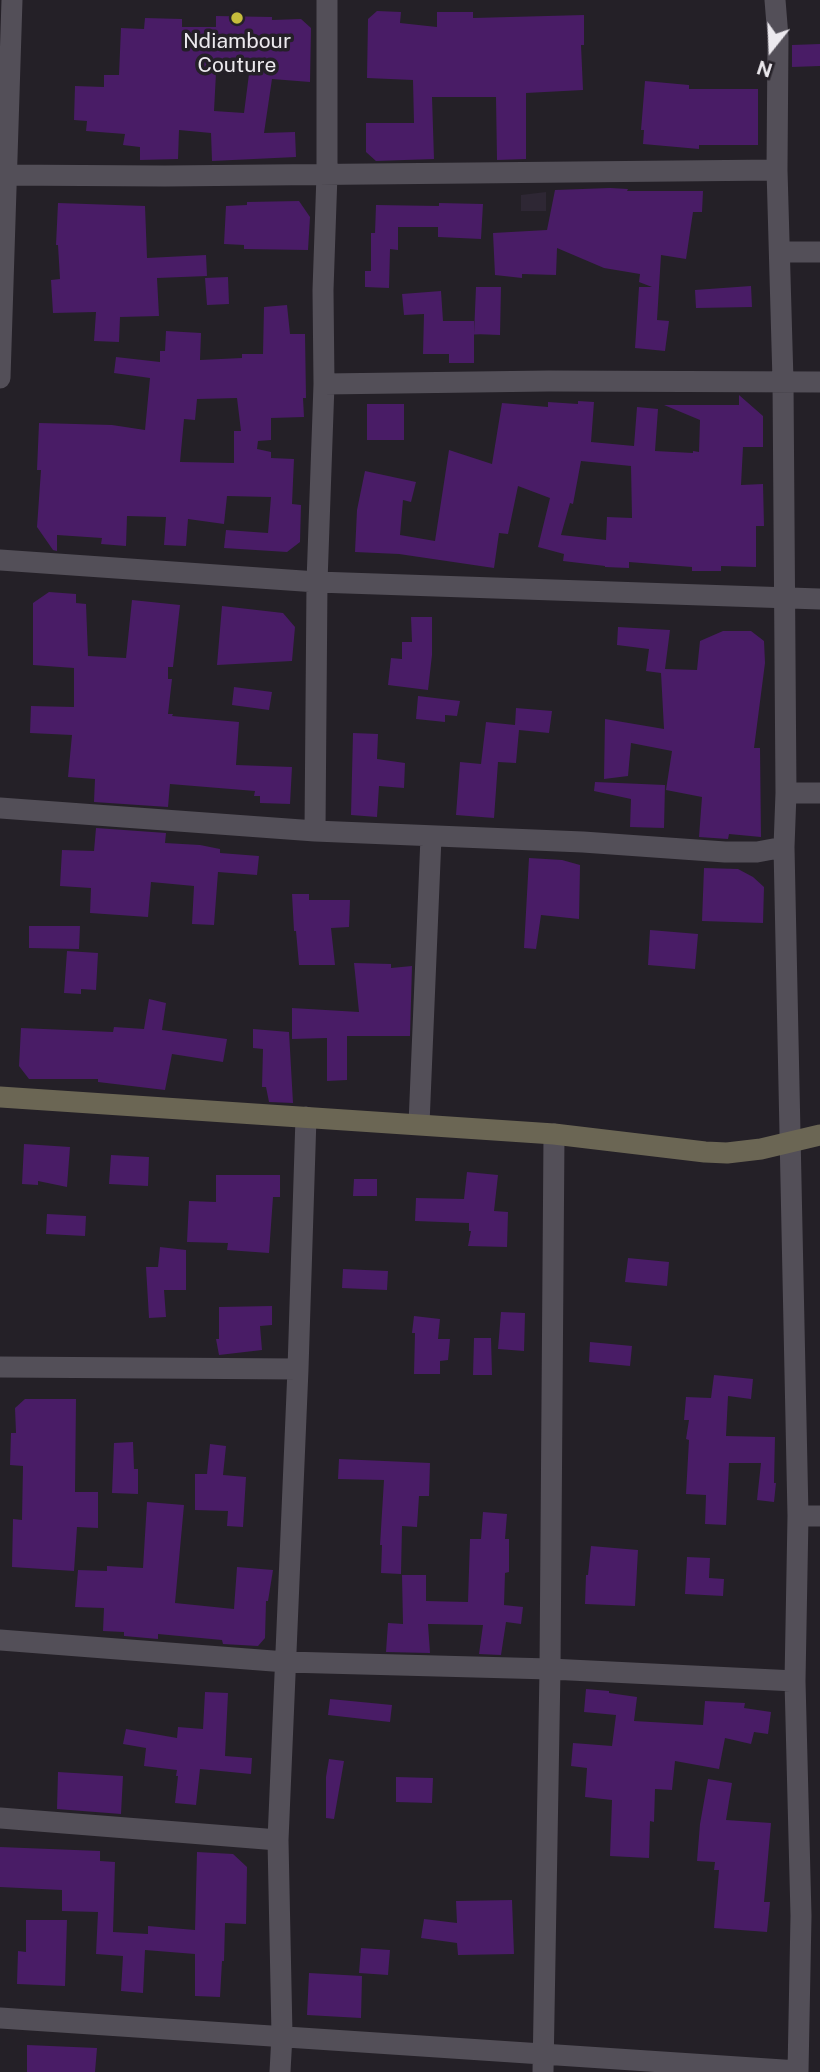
<!DOCTYPE html>
<html>
<head>
<meta charset="utf-8">
<style>
  body { margin:0 }
  #map { position:relative; width:820px; height:2072px; overflow:hidden; background:#242027; font-family:"Public Sans",sans-serif }
  canvas { display:block }
  .north { position:absolute; left:736px; top:14px; width:70px; height:70px; -webkit-text-stroke:5px #242027; paint-order:stroke; rotate:198deg; font-size:19px; font-weight:700; line-height:28px; text-align:center; color:#ece9ee }
  .north::after { content:''; display:block; margin:auto; width:24px; height:32px; background:#ece9ee; clip-path:polygon(50% 0,100% 100%,50% 72%,0 100%) }
</style>
</head>
<body>
<div id="map">
<canvas width="820" height="2072"></canvas>
<div class="north">N</div>
</div>
<script>
const context = document.querySelector('canvas').getContext('2d');
context.lineJoin = 'round';
function fillPath(path, color) { context.fillStyle = color; context.fill(path, 'evenodd'); }
const shape = rows => new Path2D(rows.map(r => 'M' + r).join(''));
function strokePath(path, color, width, dash) { context.strokeStyle = color; context.lineWidth = width; context.lineCap = dash ? 'butt' : 'round'; context.setLineDash(dash || []); context.stroke(path); }
function write(font, color, halo, rows, align = 'center') {
  context.font = font + ' "Public Sans",sans-serif'; context.lineWidth = 7; context.setLineDash([]); context.textBaseline = 'middle'; context.strokeStyle = halo; context.fillStyle = color; for (const [text, x, y, turn = 0] of rows) {
    context.save(); context.translate(x, y); context.rotate((+turn || 0) * Math.PI / 180); context.textAlign = isNaN(turn) ? turn : align; if (halo) context.strokeText(text, 0, 0); context.fillText(text, 0, 0); context.restore();
  }
}
fillPath(shape([
  [546,192,546,211,521,211,521,195]
]), '#2e2734');
fillPath(shape([
  [377,11,401,12,400,23,437,27,437,12,473,12,473,18,584,15,584,45,581,45,583,90,526,93,526,159,497,160,496,97,432,97,434,159,376,161,366,152,366,123,414,123,413,80,367,78,368,19],
  [216,16,272,17,272,20,301,19,311,28,310,82,272,79,264,133,295,132,296,157,212,161,211,133,179,130,178,159,140,160,140,147,123,145,125,134,86,131,87,121,74,120,75,86,104,87,104,75,119,75,121,28,144,29,145,18,182,19,182,27,216,27],
  [216,73,249,74,244,113,214,111],
  [820,44,820,66,792,67,792,45],
  [645,81,689,85,689,89,758,89,758,145,699,145,699,149,643,144,644,130,641,130],
  [610,188,628,189,627,191,703,191,702,212,693,212,686,259,661,255,657,320,669,321,665,351,635,348,639,287,652,287,639,282,640,274,604,268,557,248,556,275,522,274,522,278,495,275,493,233,547,230,555,190],
  [299,201,310,217,308,250,244,249,244,245,224,244,226,206,247,205,247,202],
  [58,203,145,206,147,258,206,255,207,276,157,278,159,316,120,317,119,342,94,341,96,312,53,313,51,280,60,279,58,245,56,245],
  [439,203,483,204,481,239,438,237,438,227,398,227,398,250,390,249,389,288,365,287,365,271,371,271,371,233,375,233,376,205,439,206],
  [228,277,229,304,207,305,205,278],
  [751,286,752,307,696,308,695,290],
  [476,287,501,287,500,335,474,334],
  [441,291,443,321,474,321,474,363,449,363,449,354,423,354,424,314,404,315,402,294],
  [287,305,290,334,305,334,306,398,303,398,304,417,271,418,271,440,258,441,257,449,271,452,271,458,294,459,292,504,301,505,300,542,287,552,224,548,226,530,268,533,271,497,227,496,224,524,188,519,186,546,164,545,166,517,127,516,126,546,101,544,102,538,57,535,57,551,53,550,37,527,41,470,37,470,39,423,112,425,145,430,150,378,114,373,116,357,160,362,160,351,165,351,166,331,201,333,200,360,242,358,242,354,263,354,264,307],
  [237,398,241,431,234,431,234,463,180,462,184,419,195,420,197,399],
  [739,395,763,416,763,447,743,447,741,485,763,484,764,526,756,526,756,567,721,566,721,571,692,571,692,567,629,562,629,568,605,567,605,566,563,561,564,554,538,547,550,498,518,486,508,534,499,533,494,568,399,554,355,552,357,510,365,471,416,482,411,502,403,500,400,535,435,541,449,450,492,464,502,403,548,407,548,402,578,404,578,401,594,402,591,442,634,446,637,407,658,409,655,451,693,453,693,451,699,452,700,420,664,405,739,405],
  [581,461,631,466,632,518,607,517,606,540,561,535,570,503,573,504],
  [367,404,404,404,404,440,367,440],
  [49,592,76,594,76,603,86,604,88,656,126,658,132,600,180,605,173,667,168,667,168,679,172,679,168,714,173,714,172,716,239,722,236,765,292,767,290,804,260,803,260,796,254,796,255,791,170,784,168,807,94,802,95,779,68,777,72,735,30,733,31,706,74,707,74,668,33,665,33,603],
  [222,606,283,613,295,627,292,661,217,665],
  [411,617,432,617,432,655,428,690,388,685,391,658,402,659,402,642,412,642],
  [618,627,670,630,665,669,697,670,700,641,723,631,751,631,764,641,765,663,754,748,760,748,761,837,729,834,728,839,699,837,702,797,666,790,672,751,631,743,628,776,604,779,605,719,664,729,661,673,646,671,649,649,617,645],
  [234,687,272,692,269,710,232,705],
  [418,696,460,701,457,716,445,715,445,722,416,719],
  [516,708,552,711,549,733,519,730,516,763,498,762,494,818,456,815,460,762,481,764,486,722,515,725],
  [353,733,378,734,377,759,405,763,404,788,379,786,377,817,351,815],
  [595,782,665,785,664,828,630,827,631,799,594,791],
  [96,828,166,833,165,843,200,845,220,849,220,853,259,856,257,875,218,872,214,925,192,924,194,886,151,882,148,917,90,913,91,888,60,886,62,850,94,851],
  [529,858,562,860,580,865,579,919,541,915,536,949,524,948],
  [704,868,738,869,753,877,764,887,763,923,702,921],
  [292,894,309,894,309,900,350,900,349,927,331,928,335,965,299,965,296,931,294,931],
  [29,926,80,926,79,949,29,948],
  [650,930,698,934,695,969,648,965],
  [67,951,98,953,96,990,81,989,81,994,64,993],
  [354,963,391,964,391,968,412,966,410,1036,347,1036,347,1080,327,1081,327,1038,292,1039,292,1008,359,1012],
  [149,999,166,1003,162,1030,227,1039,223,1062,172,1054,165,1090,98,1082,98,1079,29,1079,19,1066,21,1028,113,1032,114,1027,144,1029],
  [253,1029,289,1032,293,1103,269,1102,266,1087,262,1087,263,1049,253,1048],
  [24,1144,70,1147,67,1187,38,1181,38,1185,22,1184],
  [111,1155,149,1157,148,1186,109,1184],
  [467,1172,498,1175,494,1211,508,1212,507,1247,468,1246,471,1231,469,1231,469,1223,415,1221,416,1198,464,1199],
  [216,1175,280,1175,280,1197,273,1197,269,1253,227,1250,228,1243,187,1242,189,1201,216,1202],
  [354,1179,377,1179,377,1196,353,1196],
  [47,1214,86,1216,85,1236,46,1234],
  [160,1247,186,1250,186,1290,164,1290,166,1317,149,1318,146,1267,158,1267],
  [628,1258,669,1262,667,1286,625,1282],
  [343,1269,388,1271,387,1290,342,1288],
  [272,1306,272,1325,260,1326,262,1350,219,1355,216,1339,219,1339,219,1307],
  [501,1312,525,1313,524,1351,498,1349],
  [414,1316,440,1319,438,1339,450,1339,448,1360,440,1361,440,1374,414,1374,415,1333,412,1333],
  [474,1338,491,1338,492,1375,473,1375],
  [590,1342,632,1346,630,1366,589,1362],
  [714,1375,753,1379,751,1399,728,1396,726,1436,775,1437,774,1483,776,1483,774,1502,757,1500,761,1463,729,1463,726,1525,705,1524,706,1495,686,1494,689,1440,686,1439,689,1420,684,1420,686,1397,711,1398],
  [25,1399,76,1399,75,1492,98,1492,98,1528,77,1527,74,1571,12,1567,13,1519,22,1520,23,1466,10,1465,11,1433,16,1433,15,1408],
  [133,1442,134,1469,138,1469,138,1494,112,1493,114,1443],
  [210,1444,226,1446,223,1475,246,1477,243,1527,227,1526,228,1511,195,1510,195,1474,207,1474],
  [339,1459,430,1463,429,1496,419,1496,417,1527,402,1526,401,1574,381,1573,382,1545,380,1545,384,1480,338,1479],
  [147,1502,184,1505,175,1603,234,1609,237,1567,273,1570,268,1601,266,1601,265,1638,258,1646,223,1644,222,1640,158,1634,158,1639,124,1636,124,1632,103,1631,104,1608,75,1607,78,1570,107,1571,107,1566,143,1568],
  [483,1512,507,1514,505,1539,509,1539,509,1572,505,1573,504,1605,523,1607,521,1624,506,1622,501,1655,479,1654,483,1625,428,1624,430,1653,386,1652,388,1623,403,1624,402,1575,426,1575,426,1601,468,1602,470,1539,481,1539],
  [591,1546,638,1550,635,1606,585,1604,586,1575,588,1575],
  [687,1557,710,1558,709,1578,724,1579,723,1596,685,1594],
  [586,1689,609,1691,609,1693,637,1697,634,1721,703,1725,705,1701,745,1703,744,1708,771,1712,768,1734,754,1732,751,1744,725,1738,719,1769,675,1761,672,1790,655,1789,654,1822,650,1821,649,1858,610,1856,612,1800,585,1797,587,1768,571,1766,573,1743,612,1746,616,1715,584,1712],
  [205,1692,228,1693,225,1756,252,1758,251,1774,200,1769,196,1805,175,1803,178,1776,176,1776,177,1770,144,1766,146,1748,123,1744,126,1729,177,1738,178,1727,203,1729],
  [330,1699,392,1705,390,1722,328,1715],
  [329,1759,344,1761,334,1819,326,1818,326,1777],
  [58,1772,123,1776,121,1814,57,1809],
  [396,1777,433,1778,432,1803,396,1802],
  [708,1779,732,1783,726,1820,771,1823,764,1902,770,1902,767,1932,714,1928,719,1870,714,1870,715,1862,697,1861,700,1824],
  [0,1847,100,1851,100,1861,115,1862,113,1932,148,1934,148,1926,195,1930,197,1852,233,1854,247,1867,246,1924,225,1923,224,1961,222,1961,220,1997,195,1996,195,1954,145,1950,143,1993,121,1991,123,1956,96,1954,98,1912,62,1911,62,1890,0,1887],
  [512,1900,514,1954,458,1955,457,1943,421,1938,424,1919,457,1923,456,1901],
  [26,1920,67,1920,65,1986,17,1984,18,1951,26,1952],
  [361,1948,390,1950,388,1975,359,1973],
  [309,1973,362,1976,361,2018,307,2015],
  [27,2045,97,2048,95,2072,27,2072]
]), '#491c66');
strokePath(shape([
  [775,0,778,37,777,170,783,381,786,793,784,847,798,1516,795,1681,801,1916,798,2072],
  [0,175,165,176,777,170],
  [780,252,820,252],
  [0,378,12,0],
  [324,384,549,381,820,382],
  [0,560,317,582,820,599],
  [786,793,820,793],
  [0,808,315,831,583,842,725,852,757,852,784,847],
  [315,831,317,582,324,384,323,290,327,174,327,0],
  [419,1124,431,837],
  [0,1367,298,1369],
  [798,1516,820,1516],
  [0,1640,286,1662,550,1669,795,1681],
  [0,1818,278,1840],
  [0,2018,798,2071],
  [280,2072,282,2035,278,1840,298,1369,306,1117],
  [543,2072,550,1669,554,1134]
]), '#534f58', 21);
strokePath(shape([
  [0,1097,554,1134,705,1152,727,1153,761,1149,820,1135]
]), '#6b6654', 21);
for (const [x, y, r, color] of [
  [237,18,7,"#c6bc3c"]
]) { const dot = new Path2D(); dot.arc(x, y, r, 0, 2 * Math.PI); context.fillStyle = color; context.fill(dot); strokePath(dot, '#242027', 2.5); }
write('21px', '#ece9ee', '#242027', [
  ["Ndiambour",237,42],
  ["Couture",237,66]
]);
</script>
</body>
</html>
